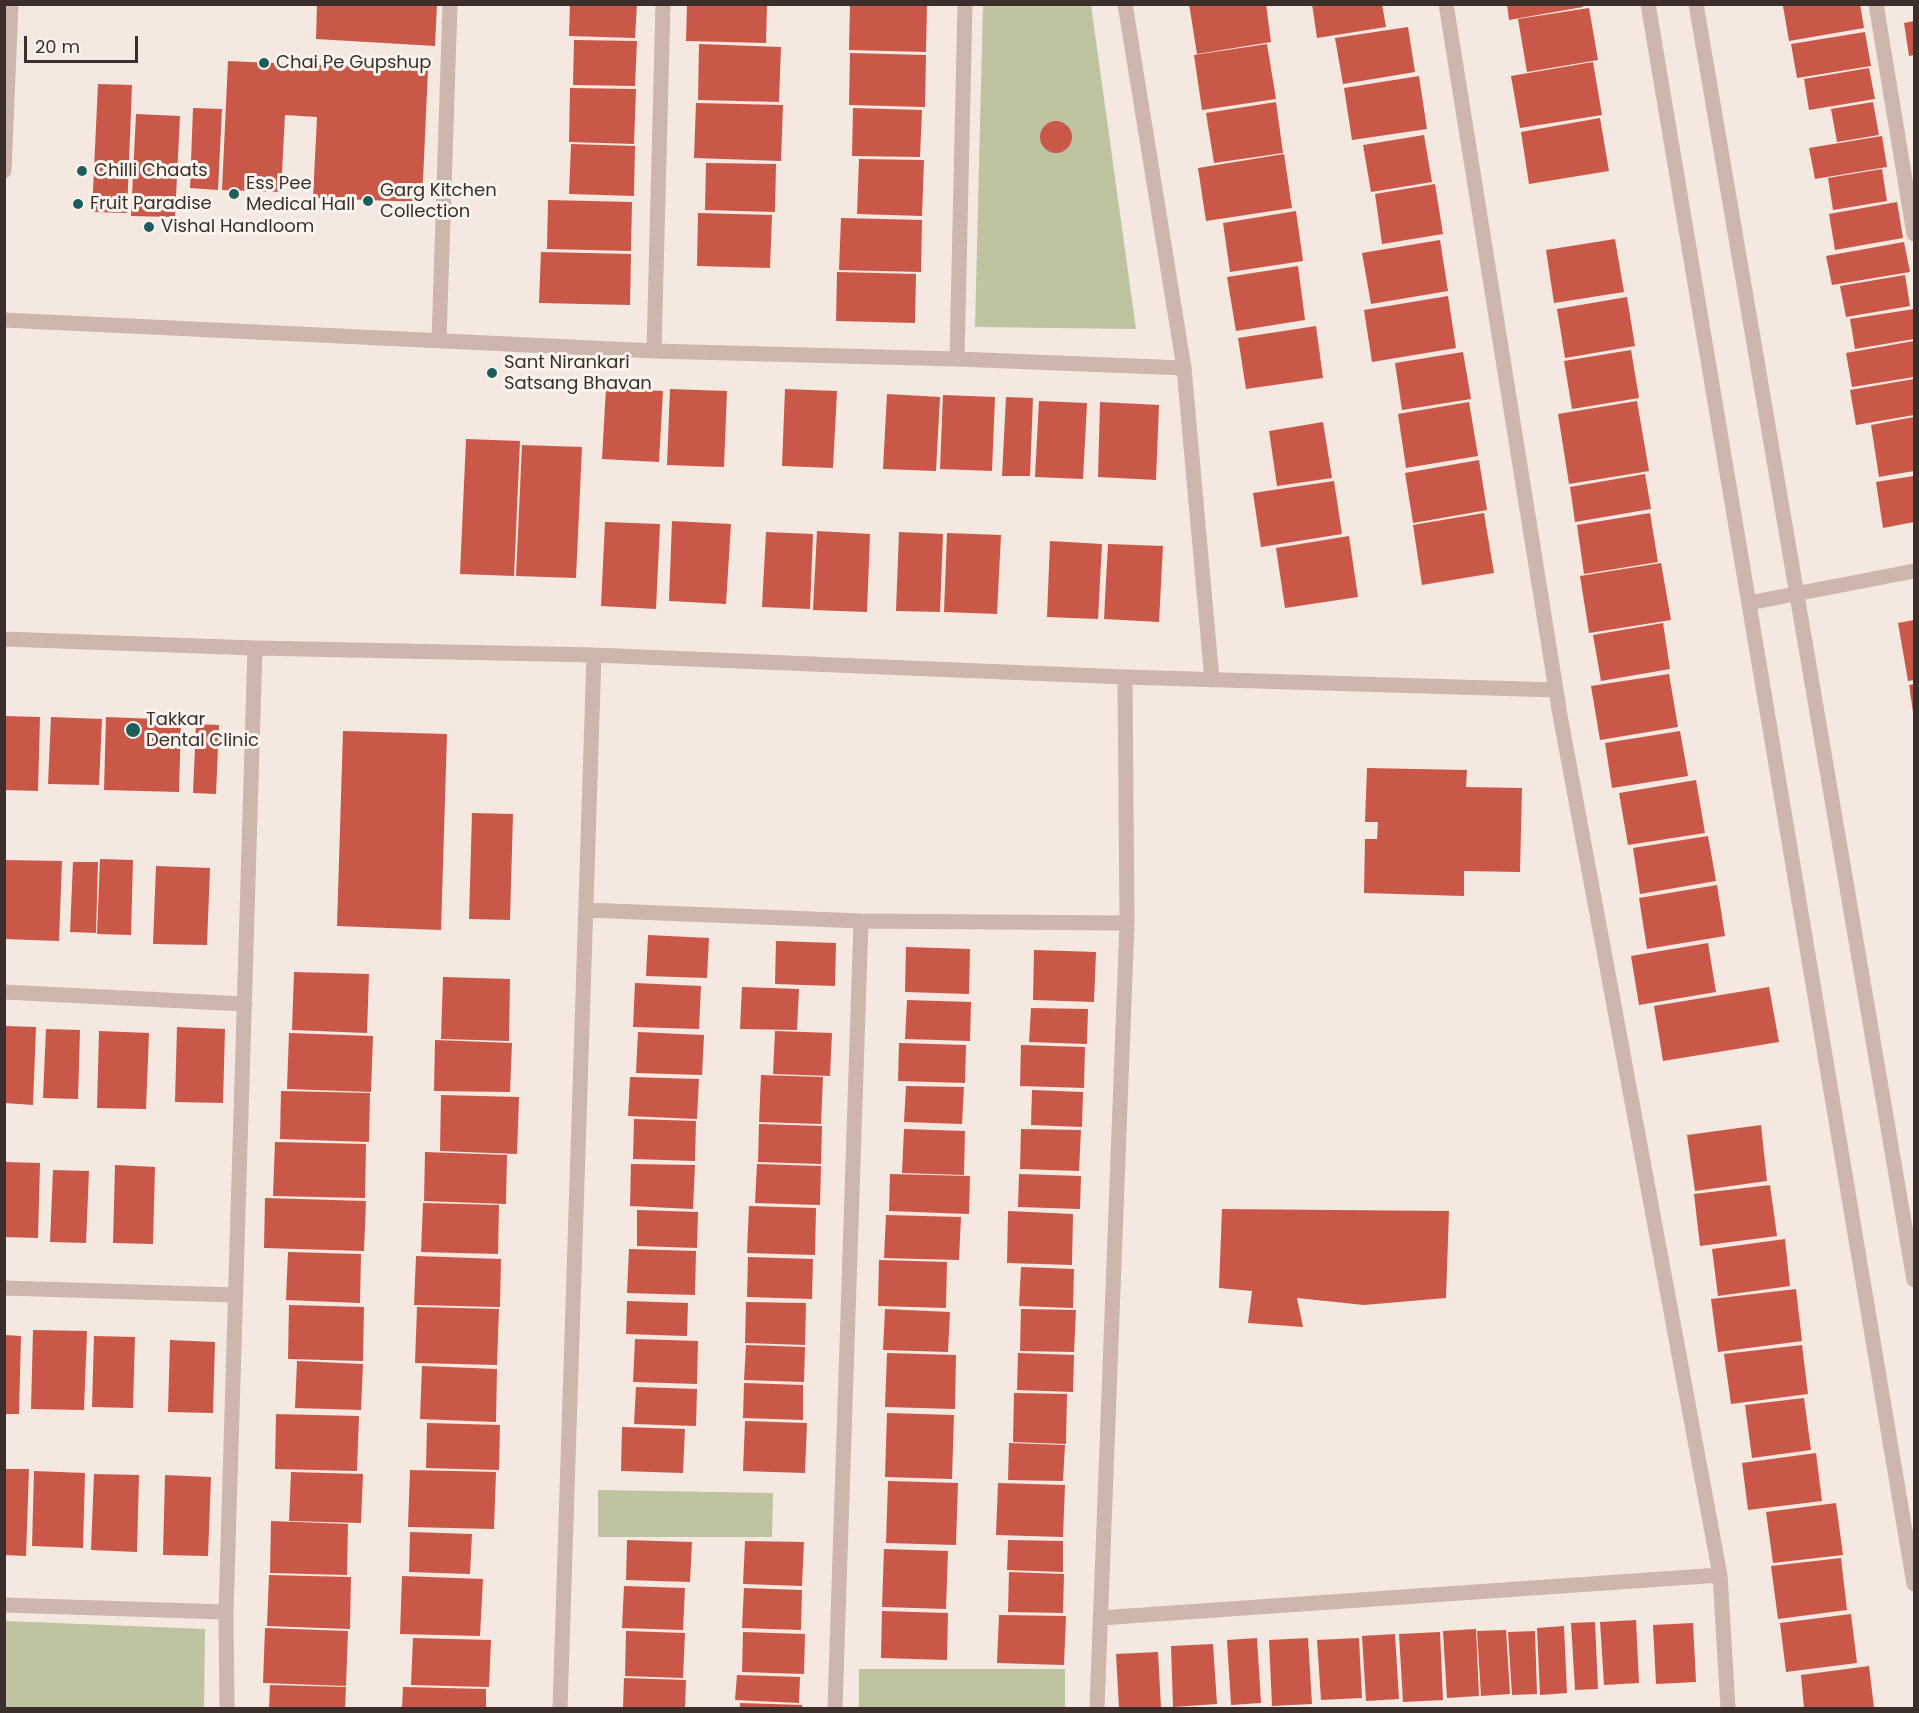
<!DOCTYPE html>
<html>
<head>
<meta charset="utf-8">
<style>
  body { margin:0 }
  #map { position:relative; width:1919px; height:1713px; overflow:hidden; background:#f4e8e0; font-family:Poppins,sans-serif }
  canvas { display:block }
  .frame { position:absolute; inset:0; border:6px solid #3b2e2b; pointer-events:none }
  .scale { position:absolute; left:24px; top:36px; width:114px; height:27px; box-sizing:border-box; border:3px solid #3b2e2b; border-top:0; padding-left:8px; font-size:18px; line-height:21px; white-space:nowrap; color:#3b2e2b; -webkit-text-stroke:4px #fbf3ed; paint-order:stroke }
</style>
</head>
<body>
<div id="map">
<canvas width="1919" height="1713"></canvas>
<div class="frame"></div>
<div class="scale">20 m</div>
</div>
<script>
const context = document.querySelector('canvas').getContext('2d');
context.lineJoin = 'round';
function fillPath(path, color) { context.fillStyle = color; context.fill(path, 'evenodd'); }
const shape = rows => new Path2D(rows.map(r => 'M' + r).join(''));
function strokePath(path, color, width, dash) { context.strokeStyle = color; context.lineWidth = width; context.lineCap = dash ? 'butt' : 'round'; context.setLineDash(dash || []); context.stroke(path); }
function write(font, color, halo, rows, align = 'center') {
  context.font = font + ' Poppins,sans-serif'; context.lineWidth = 6; context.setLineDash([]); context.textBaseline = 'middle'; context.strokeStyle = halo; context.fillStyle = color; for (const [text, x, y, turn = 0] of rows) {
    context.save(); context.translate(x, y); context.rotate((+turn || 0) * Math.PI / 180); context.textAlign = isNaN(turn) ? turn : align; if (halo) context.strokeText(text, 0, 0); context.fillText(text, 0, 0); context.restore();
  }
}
fillPath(shape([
  [983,5,1091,5,1136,329,975,327],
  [598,1490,773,1493,772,1537,598,1537],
  [5,1621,205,1629,204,1708,5,1708],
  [859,1669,1065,1669,1065,1708,859,1708]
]), '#bdc49f');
fillPath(shape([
  [317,4,437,4,435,46,316,39],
  [570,4,637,4,635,38,569,36],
  [850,4,927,4,926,52,849,50],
  [1189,4,1266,4,1271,42,1197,54],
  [1312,4,1382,4,1386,27,1317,38],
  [1507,4,1582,4,1583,7,1509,20],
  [1794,4,1860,4,1864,28,1789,41,1783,6],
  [687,5,767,5,766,43,686,41],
  [1589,8,1598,60,1527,72,1518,19],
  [1914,21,1914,55,1909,56,1904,23],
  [1408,27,1415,72,1343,84,1335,38],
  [1865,32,1871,66,1797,78,1791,44],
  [574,40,637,41,635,86,573,85],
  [699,44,781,47,779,102,698,100],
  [1267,44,1276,99,1202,110,1194,55],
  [850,53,926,55,925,107,849,105],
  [228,61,428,70,422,202,313,198,317,117,285,115,281,192,222,190],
  [1593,62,1602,115,1520,128,1511,76],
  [1869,68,1875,99,1809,110,1804,79],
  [1419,76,1427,129,1352,140,1344,88],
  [98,84,132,85,127,213,92,212],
  [570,88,636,89,634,144,569,142],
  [1276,102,1283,153,1214,163,1206,113],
  [1873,102,1879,135,1837,142,1831,109],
  [696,103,783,105,781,161,694,158],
  [193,108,222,109,218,190,190,188],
  [853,108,922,110,920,157,852,156],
  [136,114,180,116,175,217,131,216],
  [1600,118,1609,171,1529,184,1521,132],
  '1040 137a16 16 0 1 1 32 0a16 16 0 1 1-32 0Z',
  [1424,135,1432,182,1371,192,1363,145],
  [1882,136,1887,167,1815,179,1809,148],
  [571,144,635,146,634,196,569,194],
  [1284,154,1292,208,1206,221,1198,168],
  [859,159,924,160,922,216,857,214],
  [706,163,776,164,775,212,705,210],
  [1882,169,1887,201,1833,210,1828,178],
  [1435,184,1443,234,1382,244,1375,194],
  [548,200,632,202,631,251,547,249],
  [1897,202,1903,238,1835,250,1829,214],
  [1296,211,1303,261,1230,272,1223,223],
  [698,213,772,215,770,268,697,266],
  [841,218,922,220,921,272,839,270],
  [1615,239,1624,292,1554,303,1546,250],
  [1440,240,1448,291,1371,304,1362,253],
  [1904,242,1910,272,1832,285,1826,256],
  [541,252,631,254,630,305,539,303],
  [1298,266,1305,320,1236,331,1227,277],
  [837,272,916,274,915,323,836,321],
  [1905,275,1910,306,1846,317,1840,286],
  [1448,296,1456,348,1372,362,1364,310],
  [1627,297,1635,346,1565,358,1557,309],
  [1914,309,1914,339,1855,349,1850,319],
  [1316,326,1323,378,1246,389,1238,338],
  [1914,341,1914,377,1852,387,1846,353],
  [1631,350,1639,398,1572,409,1564,361],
  [1463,352,1471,399,1402,410,1395,363],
  [1914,379,1914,415,1856,425,1850,390],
  [606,388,663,391,659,462,602,459],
  [670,389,727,391,724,467,667,465],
  [785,389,837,391,833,468,782,466],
  [887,394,940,397,936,471,883,469],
  [943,395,995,397,992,471,940,469],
  [1006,397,1033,398,1030,476,1002,476],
  [1039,401,1087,403,1083,479,1035,477],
  [1637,401,1649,471,1569,484,1558,414],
  [1100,402,1159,405,1156,480,1098,477],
  [1469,402,1478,456,1406,468,1398,414],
  [1914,417,1914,471,1879,477,1871,425],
  [1323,422,1332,478,1277,486,1269,431],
  [466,439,520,441,514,576,460,574],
  [522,445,582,447,576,578,516,576],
  [1479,460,1487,510,1413,523,1405,473],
  [1645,474,1651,509,1575,522,1570,487],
  [1914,476,1914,522,1883,528,1876,482],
  [1334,481,1342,534,1261,547,1253,493],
  [1484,513,1494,573,1422,585,1413,525],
  [1650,513,1658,562,1584,574,1577,525],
  [672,521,731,524,726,604,669,601],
  [605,522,660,524,656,609,601,606],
  [817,531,870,534,867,612,813,610],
  [766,532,813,534,810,609,762,607],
  [899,532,943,534,940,612,896,611],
  [947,533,1001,535,997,614,944,612],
  [1349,536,1358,597,1285,608,1276,548],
  [1050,541,1102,544,1098,619,1047,617],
  [1108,544,1163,546,1159,622,1104,619],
  [1661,563,1671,620,1589,633,1580,576],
  [1914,620,1914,680,1908,681,1898,623],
  [1663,623,1670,669,1601,681,1593,635],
  [1669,674,1678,727,1600,740,1591,686],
  [1914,684,1914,712,1913,712,1909,685],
  [4,716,40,717,38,791,4,790],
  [51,717,102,719,99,785,48,784],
  [106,717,181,720,179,792,104,790],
  [196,724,219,725,216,794,193,793],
  [343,731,447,734,441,930,337,926],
  [1680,731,1688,776,1612,788,1605,743],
  [1367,768,1467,770,1466,787,1522,788,1520,872,1464,871,1464,896,1364,893,1365,839,1377,839,1378,822,1365,822],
  [1696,780,1705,833,1628,845,1619,793],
  [472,813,513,814,510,920,469,919],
  [1708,836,1716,881,1640,894,1633,848],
  [100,859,133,860,131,935,97,934],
  [4,860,62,861,59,941,4,939],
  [73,862,98,862,96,933,70,932],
  [156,866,210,868,207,945,153,944],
  [1717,885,1725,936,1647,949,1639,898],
  [648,935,709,938,707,978,646,976],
  [776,941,836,943,835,986,775,984],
  [1708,943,1716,992,1639,1005,1631,956],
  [906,947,970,949,969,994,905,992],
  [1034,950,1096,952,1094,1002,1033,1000],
  [294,972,369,974,367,1033,292,1030],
  [443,977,510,979,509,1041,441,1039],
  [635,983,701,986,699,1029,633,1027],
  [742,987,799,989,797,1030,740,1029],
  [1769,987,1779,1042,1663,1061,1654,1006],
  [907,1000,971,1002,970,1041,905,1039],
  [1031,1008,1088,1009,1087,1044,1029,1042],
  [4,1026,36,1027,33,1105,4,1103],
  [177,1027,225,1029,223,1103,175,1102],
  [46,1029,80,1030,78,1099,43,1098],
  [99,1031,149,1033,146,1109,97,1108],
  [775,1031,832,1033,830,1076,773,1074],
  [638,1032,704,1035,702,1075,636,1073],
  [289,1033,373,1036,371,1092,287,1089],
  [435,1040,512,1043,510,1092,434,1091],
  [899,1043,966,1045,965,1083,898,1081],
  [1021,1045,1085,1047,1084,1088,1020,1086],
  [761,1075,823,1077,821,1124,759,1122],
  [630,1077,699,1079,697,1119,628,1116],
  [906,1086,964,1087,962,1124,904,1122],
  [1032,1090,1083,1092,1082,1127,1031,1125],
  [281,1091,370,1093,369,1142,280,1139],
  [441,1095,519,1097,517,1154,440,1151],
  [634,1119,696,1121,695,1161,633,1159],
  [759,1124,822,1126,821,1164,758,1162],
  [1761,1125,1767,1181,1695,1191,1687,1135],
  [904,1129,965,1131,964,1175,902,1173],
  [1021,1129,1081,1130,1079,1171,1020,1169],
  [275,1142,366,1144,365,1198,273,1196],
  [425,1152,507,1155,506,1204,424,1201],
  [5,1162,40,1163,38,1238,5,1237],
  [631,1164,695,1165,693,1209,630,1206],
  [757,1164,821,1166,820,1205,755,1203],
  [115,1165,155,1167,153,1244,113,1243],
  [53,1170,89,1171,86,1243,50,1242],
  [890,1174,970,1176,969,1214,889,1211],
  [1019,1174,1081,1176,1080,1209,1018,1207],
  [1770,1185,1777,1236,1700,1246,1694,1194],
  [265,1198,366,1201,364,1251,264,1248],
  [423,1203,499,1205,498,1254,421,1252],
  [749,1206,816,1208,815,1255,747,1253],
  [1222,1209,1449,1211,1446,1298,1364,1305,1297,1298,1303,1327,1248,1323,1252,1291,1219,1288],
  [637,1210,698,1212,697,1248,637,1246],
  [1008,1211,1073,1214,1072,1265,1007,1263],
  [886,1215,961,1217,959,1260,884,1258],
  [1785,1239,1790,1286,1718,1296,1712,1249],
  [629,1249,696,1251,695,1295,627,1293],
  [288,1252,361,1254,360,1303,286,1300],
  [416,1256,501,1259,500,1307,414,1305],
  [748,1257,813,1259,812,1299,747,1297],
  [879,1260,947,1262,946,1308,878,1306],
  [1021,1267,1074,1269,1073,1308,1019,1306],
  [1796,1289,1802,1341,1718,1352,1711,1299],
  [627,1301,688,1303,687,1336,626,1334],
  [746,1302,806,1303,805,1345,745,1343],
  [289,1305,364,1307,363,1361,288,1359],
  [417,1307,499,1309,497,1365,415,1363],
  [885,1309,950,1312,948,1352,883,1350],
  [1021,1309,1076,1310,1074,1352,1020,1351],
  [33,1330,87,1331,84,1410,31,1409],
  [5,1335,21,1336,19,1414,5,1414],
  [94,1336,135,1337,133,1408,92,1407],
  [635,1339,698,1341,697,1384,633,1382],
  [170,1340,215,1342,213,1413,168,1412],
  [746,1345,805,1347,804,1382,744,1380],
  [1802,1345,1808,1394,1731,1404,1724,1354],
  [887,1353,956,1355,955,1409,885,1407],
  [1018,1353,1074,1355,1073,1392,1017,1390],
  [297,1361,363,1364,361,1410,295,1408],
  [422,1366,497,1369,496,1422,420,1419],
  [744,1383,803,1385,803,1420,743,1418],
  [636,1387,697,1389,696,1426,634,1424],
  [1014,1393,1067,1394,1066,1444,1013,1442],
  [1804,1398,1811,1450,1752,1458,1745,1405],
  [887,1413,954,1415,952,1479,885,1477],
  [276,1414,359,1416,357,1471,275,1469],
  [745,1421,807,1423,805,1473,743,1471],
  [427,1423,500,1425,499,1470,426,1468],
  [622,1427,685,1429,683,1473,621,1471],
  [1009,1443,1065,1445,1063,1481,1008,1480],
  [1816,1453,1822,1501,1748,1510,1742,1463],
  [4,1469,29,1469,26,1556,4,1555],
  [410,1470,496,1472,494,1529,408,1527],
  [34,1471,85,1473,83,1548,32,1546],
  [291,1472,363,1474,361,1523,289,1521],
  [94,1474,139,1475,137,1552,91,1550],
  [165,1475,211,1477,208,1556,163,1555],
  [888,1481,958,1483,956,1545,886,1543],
  [998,1483,1065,1485,1063,1537,996,1535],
  [1836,1503,1843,1555,1773,1563,1766,1512],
  [271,1521,348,1524,347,1575,270,1573],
  [410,1532,472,1534,470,1574,409,1572],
  [627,1540,692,1542,690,1582,626,1580],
  [1008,1540,1063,1541,1063,1572,1007,1570],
  [745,1541,804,1542,802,1586,743,1584],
  [884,1549,948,1551,946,1609,882,1607],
  [1841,1558,1847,1610,1778,1619,1771,1566],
  [1009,1572,1064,1574,1063,1613,1008,1612],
  [269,1575,351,1577,350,1629,267,1626],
  [402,1576,483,1579,480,1636,400,1634],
  [624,1586,685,1588,683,1630,622,1628],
  [744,1588,802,1590,801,1630,742,1628],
  [882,1611,948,1613,947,1660,881,1658],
  [1851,1614,1857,1663,1786,1672,1780,1623],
  [999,1615,1066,1616,1064,1665,997,1663],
  [1636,1620,1639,1683,1604,1685,1600,1622],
  [1595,1622,1598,1689,1575,1690,1571,1623],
  [1693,1623,1696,1682,1656,1684,1653,1625],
  [1564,1626,1567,1693,1540,1695,1537,1628],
  [265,1628,348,1631,346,1686,263,1683],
  [1476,1629,1479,1696,1447,1698,1443,1631],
  [1506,1630,1510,1694,1481,1696,1477,1631],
  [626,1631,685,1633,683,1678,625,1676],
  [1535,1631,1537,1694,1512,1695,1508,1632],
  [743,1632,805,1634,804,1674,742,1672],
  [1440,1632,1443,1700,1403,1702,1399,1634],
  [1395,1634,1399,1699,1366,1701,1362,1636],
  [413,1638,491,1640,489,1687,411,1685],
  [1257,1638,1261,1703,1231,1705,1227,1640],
  [1308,1638,1312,1704,1272,1706,1269,1640],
  [1359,1638,1362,1698,1321,1700,1317,1640],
  [1213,1644,1217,1704,1173,1707,1171,1646],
  [1158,1652,1161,1708,1119,1708,1116,1654],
  [1869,1666,1874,1708,1804,1708,1801,1675],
  [737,1675,800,1677,799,1703,735,1700],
  [624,1678,686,1680,685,1708,623,1708],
  [270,1685,346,1687,345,1708,269,1708],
  [403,1687,486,1689,486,1708,402,1708],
  [740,1703,802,1705,802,1708,740,1708]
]), '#ca5849');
strokePath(shape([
  [1125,4,1184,368,1212,680],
  [1446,4,1560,715,1720,1575,1728,1708],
  [1648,4,1914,1584],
  [1696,4,1914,1280],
  [1876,4,1914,234],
  [4,171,11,4],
  [4,320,654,351,957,359,1184,368],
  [439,340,450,4],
  [654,351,663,4],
  [957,359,965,4],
  [1749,603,1914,571],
  [4,639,255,648,594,655,1125,677,1556,690],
  [586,910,861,921,1127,923],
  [4,992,245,1004],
  [4,1288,236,1295],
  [4,1605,226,1612],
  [1100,1618,1720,1575],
  [227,1708,226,1612,255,648],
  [560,1708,594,655],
  [835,1708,861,921],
  [1097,1708,1127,923,1125,677]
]), '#cdb6ab', 15);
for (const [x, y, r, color] of [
  [264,63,6,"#1e5e5a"],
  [82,171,6,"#1e5e5a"],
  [234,194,6,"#1e5e5a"],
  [368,201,6,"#1e5e5a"],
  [78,204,6,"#1e5e5a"],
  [149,227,6,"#1e5e5a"],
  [492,373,6,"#1e5e5a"],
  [133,730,8,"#1e5e5a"]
]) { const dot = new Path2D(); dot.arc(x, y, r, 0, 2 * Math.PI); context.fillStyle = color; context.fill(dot); strokePath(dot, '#fbf3ed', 2); }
write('18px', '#3b2e2b', '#fbf3ed', [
  ["Chai Pe Gupshup",276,63],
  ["Chilli Chaats",94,171],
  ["Ess Pee",246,184],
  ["Medical Hall",246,205],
  ["Garg Kitchen",380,191],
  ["Collection",380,212],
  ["Fruit Paradise",90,204],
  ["Vishal Handloom",161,227],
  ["Sant Nirankari",504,363],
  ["Satsang Bhavan",504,384],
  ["Takkar",146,720],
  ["Dental Clinic",146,741]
], 'left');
</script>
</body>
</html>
